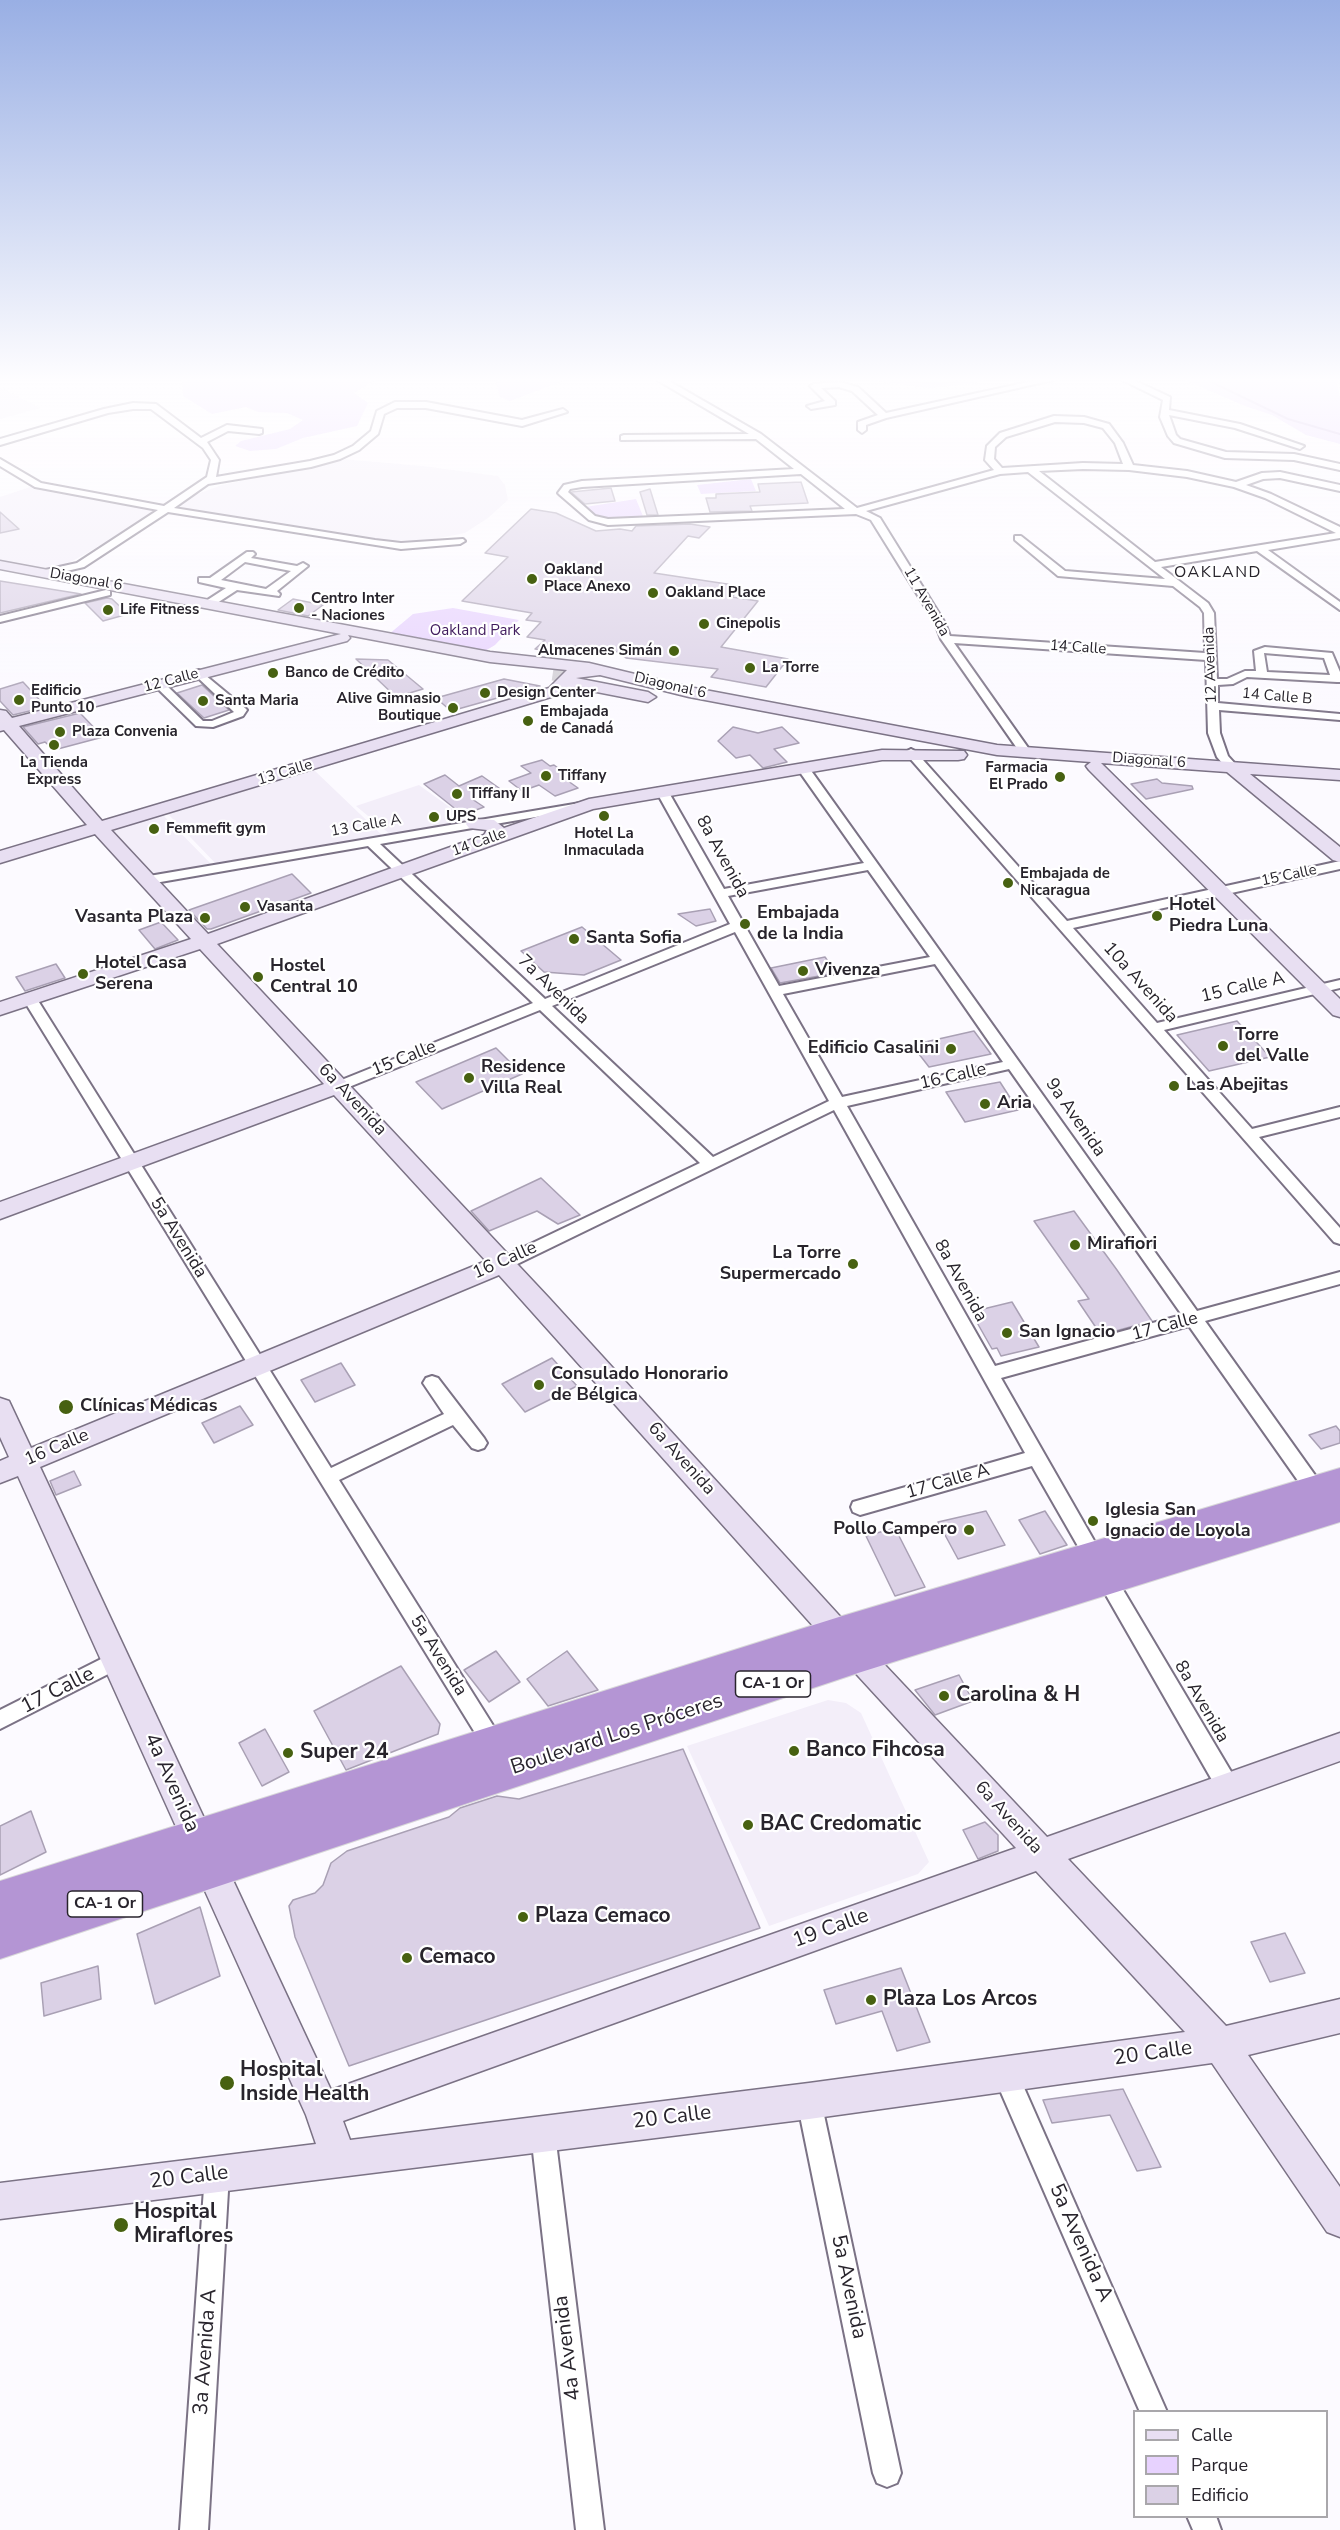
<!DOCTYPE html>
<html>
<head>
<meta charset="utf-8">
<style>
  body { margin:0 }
  #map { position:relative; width:1340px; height:2530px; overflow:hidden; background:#fcfaff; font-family:"Nunito Sans",sans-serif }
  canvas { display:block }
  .legend { position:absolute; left:1133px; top:2410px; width:195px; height:108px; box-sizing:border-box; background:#fff; border:2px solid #a9a7ab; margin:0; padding:8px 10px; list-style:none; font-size:18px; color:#28242c }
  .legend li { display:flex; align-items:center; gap:12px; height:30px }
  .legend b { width:30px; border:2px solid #a9a7ab }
</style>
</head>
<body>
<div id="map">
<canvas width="1340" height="2530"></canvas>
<ul class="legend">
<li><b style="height:8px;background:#e8dff2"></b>Calle</li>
<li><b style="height:16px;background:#e7d2fe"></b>Parque</li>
<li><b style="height:16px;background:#dbd1e6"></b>Edificio</li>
</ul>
</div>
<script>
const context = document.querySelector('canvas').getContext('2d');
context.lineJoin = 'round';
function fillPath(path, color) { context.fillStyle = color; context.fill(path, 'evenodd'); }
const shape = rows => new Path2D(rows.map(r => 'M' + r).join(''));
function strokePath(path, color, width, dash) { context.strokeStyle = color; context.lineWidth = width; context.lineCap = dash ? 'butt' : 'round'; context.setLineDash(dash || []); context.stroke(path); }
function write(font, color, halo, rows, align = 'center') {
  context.font = font + ' "Nunito Sans",sans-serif'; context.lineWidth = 4.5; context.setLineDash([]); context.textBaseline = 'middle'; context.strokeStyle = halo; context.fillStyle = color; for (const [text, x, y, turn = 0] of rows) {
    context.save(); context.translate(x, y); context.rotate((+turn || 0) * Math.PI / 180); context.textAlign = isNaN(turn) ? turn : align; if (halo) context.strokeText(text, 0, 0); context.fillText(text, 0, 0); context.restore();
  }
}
fillPath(shape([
  [0,387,40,408,0,419],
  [342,459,423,466,498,476,505,485,508,500,488,518,465,533,424,541,365,540,175,508,197,494,222,485],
  [36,485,163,510,55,571,0,561,0,497],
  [314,770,384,837,218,866,168,814],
  [419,785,469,821,391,835,356,806],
  [161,813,213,866,154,876,111,828],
  [828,1700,846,1703,861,1713,929,1862,918,1874,769,1926,687,1746]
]), '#f3eef9');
fillPath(shape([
  [169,377,388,377,372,382,354,393,368,403,357,426,303,438,276,449,250,451,235,446,241,441,290,429,303,420,287,413,258,412,246,407,212,414,183,396,182,378],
  [498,377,574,377,510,401,500,397,496,383],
  [844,377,997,377,969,384,930,388],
  [1177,377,1340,377,1340,382,1337,383,1340,397,1340,444,1306,435,1272,415,1245,406],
  [751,479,756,491,701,494,697,485],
  [636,499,645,521,609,521,597,517,585,507],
  [453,608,519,620,495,645,485,651,405,635,388,635,413,614]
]), '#e7d2fe');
strokePath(shape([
  [859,377,939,384,981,377],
  [1201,377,1288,419,1340,434]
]), '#c2a7df', 2);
const building = shape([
  [801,482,808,503,750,506,752,511,710,512,706,498,716,498,716,494,760,492,758,484,801,482],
  [611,488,615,501,585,504,571,492,611,488],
  [650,489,658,515,647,515,640,492,650,489],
  [531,509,556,513,596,531,620,529,632,531,636,526,690,524,710,527,699,538,688,536,654,573,727,584,739,589,732,597,758,601,721,647,788,659,766,687,711,677,718,669,626,658,611,648,569,646,568,653,543,652,543,650,535,649,545,640,527,637,541,622,526,620,532,613,462,601,508,557,485,553,531,509],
  [0,512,19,529,0,533,0,512],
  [0,581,75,593,81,594,0,613,0,581],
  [107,598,112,599,128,614,103,621,85,603,107,598],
  [293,599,323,605,308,616,278,610,293,599],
  [356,659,388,660,423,689,396,697,356,659],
  [504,679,540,686,451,711,436,698,504,679],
  [23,682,46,707,13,715,0,701,0,689,23,682],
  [202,685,229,710,204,718,177,693,202,685],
  [80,713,103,737,54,750,45,742,38,744,23,727,80,713],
  [733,727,758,733,782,727,799,743,774,749,787,762,763,768,750,755,736,758,718,741,733,727],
  [542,760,550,766,554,765,573,779,568,781,578,788,555,796,539,785,522,791,509,781,531,773,521,766,542,760],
  [445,775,459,786,482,776,499,788,472,799,484,807,463,815,424,784,445,775],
  [1157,779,1162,783,1192,786,1193,789,1146,799,1131,784,1157,779],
  [292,874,311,893,211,929,207,929,189,910,292,874],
  [710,909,716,921,696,926,678,914,710,909],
  [161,922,178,940,155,949,139,930,161,922],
  [582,927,621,960,584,975,544,972,521,951,582,927],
  [825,957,836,973,780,983,771,968,825,957],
  [56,964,65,978,25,991,16,977,56,964],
  [1237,1021,1270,1057,1209,1071,1177,1035,1237,1021],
  [974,1031,991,1054,929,1067,912,1045,974,1031],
  [496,1048,522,1074,442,1109,416,1082,496,1048],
  [1000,1082,1018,1110,965,1122,946,1092,1000,1082],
  [541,1178,580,1215,558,1224,537,1211,489,1231,471,1211,541,1178],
  [1074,1211,1117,1270,1152,1321,1101,1335,1078,1301,1089,1299,1034,1221,1074,1211],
  [1012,1302,1039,1347,1001,1356,997,1348,992,1349,975,1319,979,1318,975,1311,1012,1302],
  [552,1358,577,1386,525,1412,502,1384,552,1358],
  [341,1363,355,1385,315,1402,301,1380,341,1363],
  [240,1406,253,1425,214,1443,202,1423,240,1406],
  [1336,1426,1340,1431,1340,1443,1321,1449,1309,1435,1336,1426],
  [74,1471,81,1485,56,1495,50,1481,74,1471],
  [986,1511,1005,1545,958,1559,938,1522,986,1511],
  [1045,1511,1067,1545,1040,1554,1019,1520,1045,1511],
  [895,1528,925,1587,895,1596,866,1536,895,1528],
  [496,1651,520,1682,489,1702,464,1670,496,1651],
  [567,1651,598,1690,548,1706,527,1679,567,1651],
  [401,1666,440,1724,438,1734,346,1770,314,1711,401,1666],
  [959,1675,973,1701,935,1715,915,1690,959,1675],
  [265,1729,289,1772,262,1786,239,1743,265,1729],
  [683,1749,760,1928,349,2066,295,1937,289,1906,293,1900,315,1893,323,1885,331,1863,347,1851,449,1817,460,1808,497,1796,519,1799,683,1749],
  [31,1811,46,1852,0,1875,0,1826,31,1811],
  [985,1822,998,1835,998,1851,978,1859,963,1830,985,1822],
  [200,1907,220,1976,155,2004,137,1934,200,1907],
  [1285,1933,1305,1973,1270,1982,1251,1942,1285,1933],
  [98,1966,101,1999,44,2016,41,1983,98,1966],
  [901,1968,930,2042,897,2051,882,2011,836,2024,824,1990,901,1968],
  [1123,2089,1161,2167,1137,2171,1110,2115,1052,2123,1043,2100,1123,2089]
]);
fillPath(building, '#dbd1e6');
strokePath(building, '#a9a0b4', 1.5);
strokePath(shape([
  [553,672,585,677]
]), '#d2cfd5', 17, [17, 9]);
const street = shape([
  [652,377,662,377,761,434,857,508,994,470,985,460,987,446,1000,433,1054,416,1084,417,1109,424,1123,443,1133,465,1187,471,1236,482,1262,473,1280,472,1340,485,1340,491,1280,478,1263,479,1246,485,1271,494,1340,527,1340,538,1268,550,1340,602,1340,610,1257,551,1161,567,1208,603,1214,613,1217,679,1227,679,1245,671,1256,671,1254,651,1265,647,1332,653,1340,672,1340,682,1337,682,1247,677,1233,684,1218,685,1218,703,1340,714,1340,720,1219,710,1220,733,1228,756,1239,768,1233,772,1229,771,1217,757,1208,733,1206,660,954,643,1031,752,1025,756,1021,754,941,639,935,623,871,520,856,514,608,525,589,520,560,495,558,493,564,485,582,481,794,469,756,439,621,440,621,436,624,435,749,434,652,377],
  [1055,422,1084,423,1103,428,1115,443,1123,464,1083,463,1002,468,994,459,995,447,1006,437,1055,422],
  [1083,469,1129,470,1187,477,1234,487,1265,498,1336,533,1155,562,1039,471,1083,469],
  [1028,472,1165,579,1065,571,1021,536,1015,536,1015,540,1058,576,1173,586,1200,607,1204,613,1205,653,950,636,945,623,880,518,866,511,1000,474,1028,472],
  [801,474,845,509,608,519,595,516,568,492,570,489,582,487,801,474],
  [1264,653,1324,658,1330,675,1267,672,1264,653],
  [1051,377,1066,377,886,418,866,425,866,430,862,433,858,430,858,422,878,415,852,391,839,387,821,388,835,401,835,405,811,409,807,406,825,401,810,386,814,384,839,382,858,387,886,413,1051,377],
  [1116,377,1127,377,1170,397,1169,410,1240,424,1304,446,1300,449,1235,428,1169,415,1176,435,1180,439,1226,452,1294,454,1340,464,1340,470,1294,460,1225,458,1174,443,1168,436,1160,417,1163,400,1116,377],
  [395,402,426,402,522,420,563,409,567,412,522,426,426,408,397,408,384,414,378,434,359,450,340,459,311,467,208,484,174,508,375,540,401,543,463,539,465,541,460,544,401,549,168,512,84,567,45,576,40,573,41,571,77,563,158,510,35,487,0,466,0,459,41,483,164,506,207,477,211,460,203,448,151,409,133,409,108,413,0,445,0,439,104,409,133,403,156,404,201,438,227,425,262,429,262,433,259,434,228,431,207,442,219,460,216,477,310,461,334,455,353,446,371,431,377,411,395,402],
  [247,552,253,552,255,554,251,558,297,566,303,563,308,566,277,591,280,594,279,596,237,590,214,605,206,605,206,601,226,588,199,582,199,578,210,578,247,552],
  [245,562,291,571,266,589,221,580,245,562],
  [106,590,110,591,110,595,0,622,0,616,106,590],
  [199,670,245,708,247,710,243,716,213,727,196,726,153,684,159,681,163,682,203,721,212,721,234,712,195,675,195,671,199,670],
  [911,749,915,751,1067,921,1340,861,1340,869,1073,928,1157,1023,1340,980,1340,988,1164,1030,1252,1129,1340,1107,1340,1117,1259,1137,1340,1228,1340,1244,1334,1242,907,755,907,751,911,749],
  [803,764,807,765,1197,1311,1340,1272,1340,1284,1205,1321,1322,1485,1324,1490,1322,1495,1315,1497,1308,1495,1189,1326,1001,1378,1100,1551,1236,1780,1239,1787,1236,1794,1228,1797,1220,1794,1032,1466,860,1515,853,1512,851,1507,853,1502,1025,1453,834,1110,509,1268,497,1268,495,1264,497,1260,700,1163,540,1010,344,1089,334,1089,332,1086,334,1083,533,1003,368,846,149,884,143,880,149,876,586,802,588,805,582,809,380,844,545,999,730,924,656,791,658,788,666,788,668,791,724,889,864,863,797,768,803,764],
  [868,870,930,957,779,986,728,896,868,870],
  [735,932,829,1101,713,1157,552,1006,735,932],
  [935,964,1003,1062,842,1097,783,994,935,964],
  [1009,1069,1182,1315,995,1366,847,1106,1009,1069],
  [30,995,37,999,331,1468,444,1414,423,1383,426,1378,432,1376,438,1378,484,1438,487,1443,484,1448,478,1450,472,1448,453,1425,339,1480,499,1735,502,1742,499,1749,492,1751,485,1749,23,999,30,995],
  [115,1652,122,1655,125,1661,122,1667,0,1729,0,1710,115,1652],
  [1005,2062,1014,2065,1167,2412,1140,2412,993,2074,996,2065,1005,2062],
  [809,2089,818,2092,821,2101,901,2473,897,2483,887,2487,877,2483,873,2473,797,2101,800,2092,809,2089],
  [543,2122,552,2125,555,2134,604,2530,576,2530,531,2134,534,2125,543,2122],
  [217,2162,226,2165,229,2174,208,2530,180,2530,205,2174,208,2165,217,2162],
  [1187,2516,1216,2516,1221,2530,1193,2530,1187,2516]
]);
const secondary = shape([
  [0,561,490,652,589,663,689,687,997,745,1340,770,1340,780,1250,774,1340,847,1340,862,1333,860,1227,772,1101,763,1340,999,1340,1017,1333,1015,1089,770,1086,766,1091,762,997,755,689,697,600,675,576,678,648,692,656,697,648,702,571,687,561,694,111,830,208,934,484,835,487,830,469,828,466,824,469,820,475,819,494,820,504,828,589,799,882,750,964,751,967,755,964,759,958,760,882,760,593,809,217,944,549,1298,868,1647,1047,1837,1340,1733,1340,1761,1068,1859,1226,2026,1340,1999,1340,2033,1248,2055,1340,2187,1340,2237,1327,2232,1212,2063,809,2119,0,2219,0,2183,316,2144,306,2115,18,1476,0,1483,0,1461,9,1457,0,1437,0,1398,9,1401,31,1448,486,1261,334,1095,0,1219,0,1202,324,1084,200,949,0,1015,0,1002,191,939,95,834,0,863,0,851,87,825,4,730,0,731,0,710,6,711,12,718,341,634,0,569,0,561],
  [348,635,490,662,567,670,549,688,102,821,19,726,347,641,350,638,348,635],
  [499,1275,848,1665,1016,1848,331,2090,40,1467,499,1275],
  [1036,1871,1185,2032,809,2083,350,2140,343,2121,1036,1871]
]);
const highway = shape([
  [1340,1468,1340,1522,858,1673,0,1959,0,1881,839,1617,1340,1468]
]);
strokePath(street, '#7b7285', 4);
strokePath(secondary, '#7b7285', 3);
strokePath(highway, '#d8d8d9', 2);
fillPath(street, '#fff');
fillPath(secondary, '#e8dff2');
fillPath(highway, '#b495d4');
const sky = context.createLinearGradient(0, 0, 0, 731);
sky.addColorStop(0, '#99afe4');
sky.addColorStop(0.52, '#fefdff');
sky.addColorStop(1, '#fefdff00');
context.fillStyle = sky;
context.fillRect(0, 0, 1340, 731);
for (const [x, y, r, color] of [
  [532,579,6,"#476111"],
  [653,593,6,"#476111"],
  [299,608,6,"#476111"],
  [108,610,6,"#476111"],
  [704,624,6,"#476111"],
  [674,651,6,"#476111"],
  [750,668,6,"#476111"],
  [273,673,6,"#476111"],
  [485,693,6,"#476111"],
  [19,700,6,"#476111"],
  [203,701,6,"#476111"],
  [453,708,6,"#476111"],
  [528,721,6,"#476111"],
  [60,732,6,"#476111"],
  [54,745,6,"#476111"],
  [546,776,6,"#476111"],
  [1060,777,6,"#476111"],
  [457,794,6,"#476111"],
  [604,816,6,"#476111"],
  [434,817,6,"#476111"],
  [154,829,6,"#476111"],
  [1008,883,6,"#476111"],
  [245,907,6,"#476111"],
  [1157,916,6,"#476111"],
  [205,918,6,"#476111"],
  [745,924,6,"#476111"],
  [574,939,6,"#476111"],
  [803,971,6,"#476111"],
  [83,974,6,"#476111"],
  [258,977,6,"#476111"],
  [1223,1046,6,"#476111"],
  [951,1049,6,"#476111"],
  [469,1078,6,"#476111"],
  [1174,1086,6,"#476111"],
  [985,1104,6,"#476111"],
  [1075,1245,6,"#476111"],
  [853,1264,6,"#476111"],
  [1007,1333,6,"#476111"],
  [539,1385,6,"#476111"],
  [66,1407,8,"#476111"],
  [1093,1521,6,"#476111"],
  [969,1530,6,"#476111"],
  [944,1696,6,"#476111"],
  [794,1751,6,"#476111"],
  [288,1753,6,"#476111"],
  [748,1825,6,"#476111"],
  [523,1917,6,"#476111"],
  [407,1958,6,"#476111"],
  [871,2000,6,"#476111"],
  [227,2083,8,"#476111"],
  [121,2225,8,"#476111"]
]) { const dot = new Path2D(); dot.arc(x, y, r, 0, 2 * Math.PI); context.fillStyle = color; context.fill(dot); strokePath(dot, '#fff', 2); }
write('bold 15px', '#28242c', '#fff', [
  ["Oakland",544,570],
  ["Place Anexo",544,587],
  ["Oakland Place",665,593],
  ["Centro Inter",311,599],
  ["- Naciones",311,616],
  ["Life Fitness",120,610],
  ["Cinepolis",716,624],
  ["Almacenes Simán",662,651,"right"],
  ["La Torre",762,668],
  ["Banco de Crédito",285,673],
  ["Edificio",31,691],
  ["Punto 10",31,708],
  ["Design Center",497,693],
  ["Alive Gimnasio",441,699,"right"],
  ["Boutique",441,716,"right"],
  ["Santa Maria",215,701],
  ["Embajada",540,712],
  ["de Canadá",540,729],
  ["Plaza Convenia",72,732],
  ["La Tienda",54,763,"center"],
  ["Express",54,780,"center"],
  ["Farmacia",1048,768,"right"],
  ["El Prado",1048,785,"right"],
  ["Tiffany",558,776],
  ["Tiffany II",469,794],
  ["UPS",446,817],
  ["Femmefit gym",166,829],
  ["Hotel La",604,834,"center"],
  ["Inmaculada",604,851,"center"],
  ["Embajada de",1020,874],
  ["Nicaragua",1020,891],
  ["Vasanta",257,907]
], 'left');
write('15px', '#28242c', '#fff', [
  ["Diagonal 6",86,580,10],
  ["11 Avenida",926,602,60],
  ["14 Calle",1078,648,4],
  ["12 Avenida",1211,665,-92],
  ["12 Calle",171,681,-15],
  ["Diagonal 6",670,686,13],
  ["14 Calle B",1277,697,5],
  ["Diagonal 6",1149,761,4],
  ["13 Calle",285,773,-17],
  ["13 Calle A",366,826,-10],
  ["14 Calle",479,843,-20],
  ["15 Calle",1289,876,-12]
]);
write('15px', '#411c5e', '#fff', [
  ["Oakland Park",475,631]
]);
context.letterSpacing = '1.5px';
write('16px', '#28242c', '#fff', [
  ["OAKLAND",1218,573]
]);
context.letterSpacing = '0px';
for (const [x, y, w] of [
  [773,1684,75],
  [105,1904,75]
]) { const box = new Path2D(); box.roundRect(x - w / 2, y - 13, w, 26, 4.5); context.fillStyle = '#fff'; context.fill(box); strokePath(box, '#28242c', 1.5); }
write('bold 16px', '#28242c', null, [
  ["CA-1 Or",773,1684],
  ["CA-1 Or",105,1904]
]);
write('18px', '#28242c', '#fff', [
  ["8a Avenida",722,857,61],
  ["10a Avenida",1140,983,48],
  ["15 Calle A",1243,988,-13],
  ["7a Avenida",553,990,44],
  ["15 Calle",404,1059,-22],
  ["16 Calle",953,1077,-13],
  ["6a Avenida",352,1100,47],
  ["9a Avenida",1075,1118,55],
  ["5a Avenida",178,1238,58],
  ["16 Calle",505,1261,-24],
  ["8a Avenida",960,1281,61],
  ["17 Calle",1165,1327,-15],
  ["16 Calle",57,1448,-23],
  ["6a Avenida",681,1459,48],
  ["17 Calle A",948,1482,-16],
  ["5a Avenida",438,1656,58],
  ["8a Avenida",1201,1702,60],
  ["6a Avenida",1008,1818,48]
]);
write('bold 18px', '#28242c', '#fff', [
  ["Hotel",1169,906],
  ["Piedra Luna",1169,927],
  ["Embajada",757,914],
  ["de la India",757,935],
  ["Vasanta Plaza",193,918,"right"],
  ["Santa Sofia",586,939],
  ["Hotel Casa",95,964],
  ["Serena",95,985],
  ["Hostel",270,967],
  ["Central 10",270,988],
  ["Vivenza",815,971],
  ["Torre",1235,1036],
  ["del Valle",1235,1057],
  ["Edificio Casalini",939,1049,"right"],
  ["Residence",481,1068],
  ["Villa Real",481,1089],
  ["Las Abejitas",1186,1086],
  ["Aria",997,1104],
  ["Mirafiori",1087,1245],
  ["La Torre",841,1254,"right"],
  ["Supermercado",841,1275,"right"],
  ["San Ignacio",1019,1333],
  ["Consulado Honorario",551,1375],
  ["de Bélgica",551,1396],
  ["Clínicas Médicas",80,1407],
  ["Iglesia San",1105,1511],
  ["Ignacio de Loyola",1105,1532],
  ["Pollo Campero",957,1530,"right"]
], 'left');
write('21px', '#28242c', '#fff', [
  ["17 Calle",58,1691,-27],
  ["Boulevard Los Próceres",617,1735,-18],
  ["4a Avenida",171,1783,66],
  ["19 Calle",831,1929,-20],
  ["20 Calle",1153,2054,-8],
  ["20 Calle",672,2118,-7],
  ["20 Calle",189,2178,-7],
  ["5a Avenida A",1080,2243,66],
  ["5a Avenida",848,2287,78],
  ["4a Avenida",568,2348,-97],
  ["3a Avenida A",206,2352,-86]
]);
write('bold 21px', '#28242c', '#fff', [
  ["Carolina & H",956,1696],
  ["Banco Fihcosa",806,1751],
  ["Super 24",300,1753],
  ["BAC Credomatic",760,1825],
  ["Plaza Cemaco",535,1917],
  ["Cemaco",419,1958],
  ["Plaza Los Arcos",883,2000],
  ["Hospital",240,2071],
  ["Inside Health",240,2095],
  ["Hospital",134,2213],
  ["Miraflores",134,2237]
], 'left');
</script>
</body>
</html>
